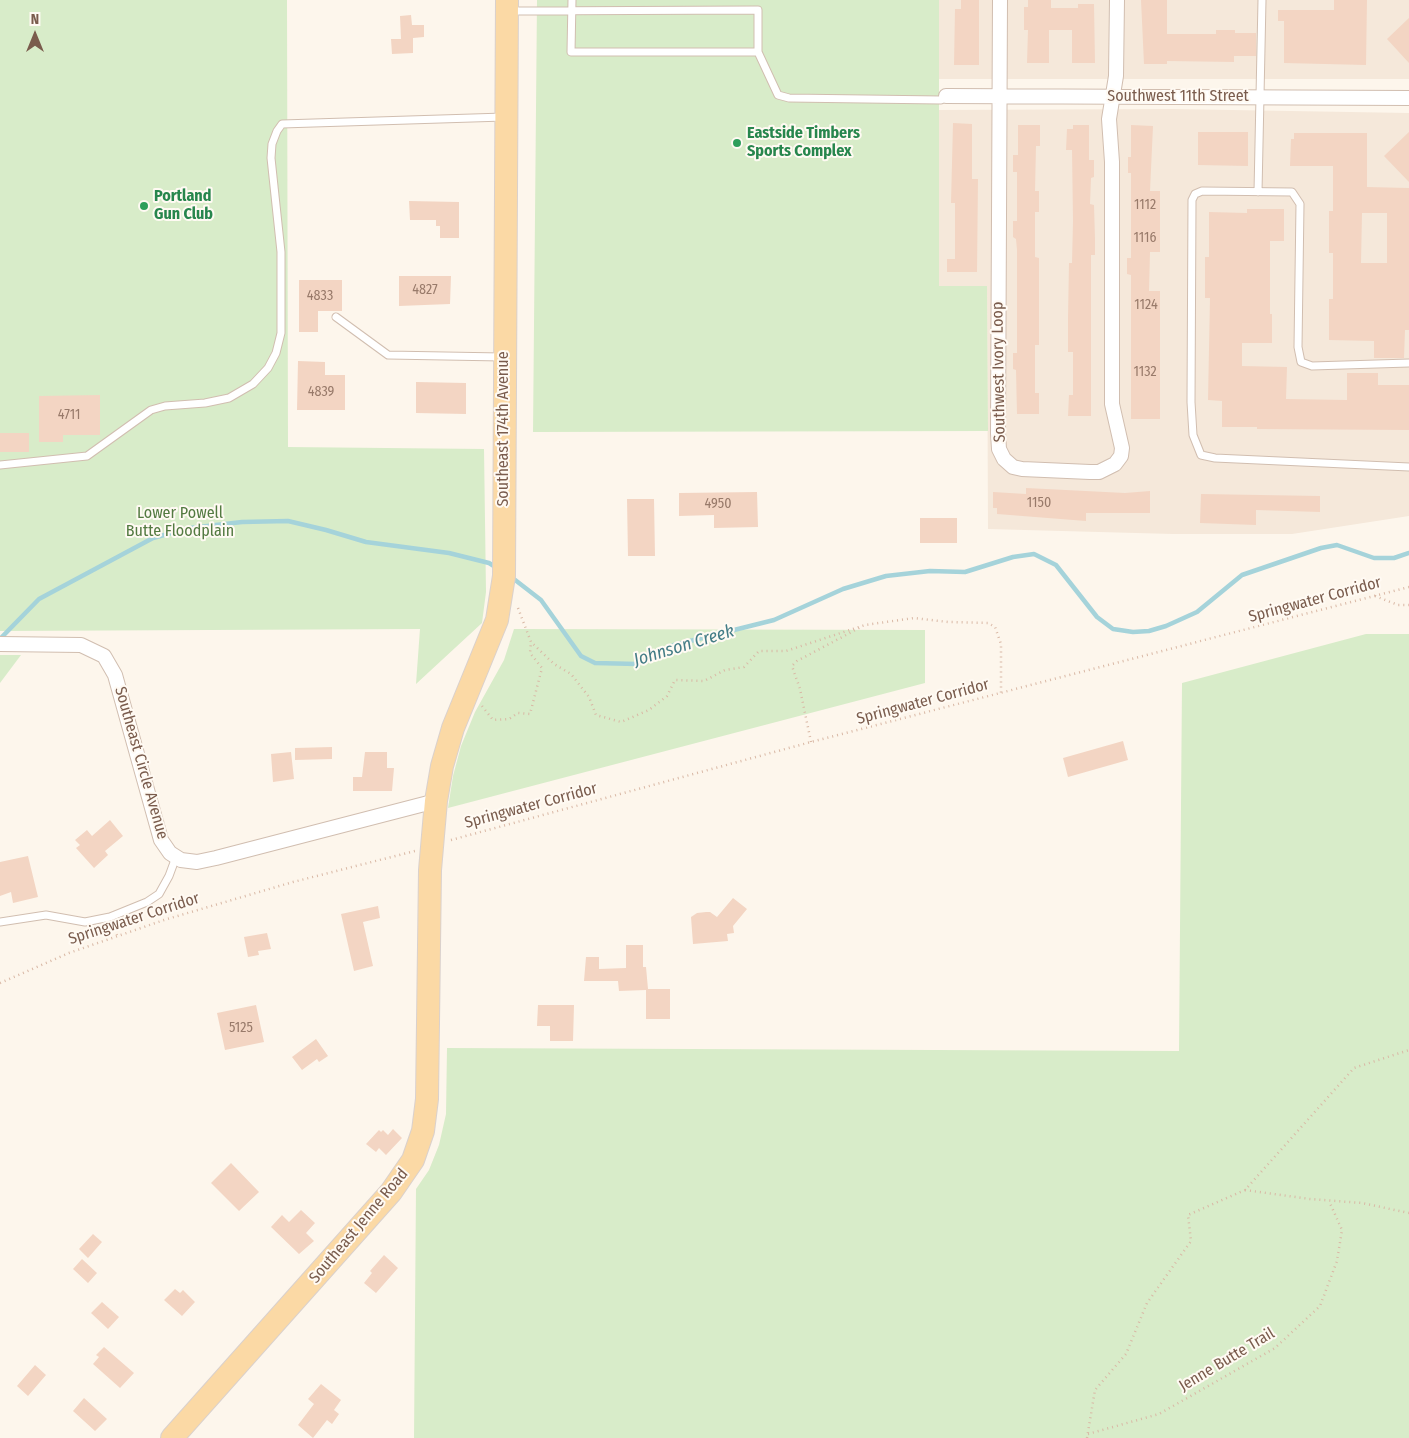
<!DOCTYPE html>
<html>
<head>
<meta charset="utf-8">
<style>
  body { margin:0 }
  #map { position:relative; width:1409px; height:1438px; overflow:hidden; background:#fdf6ec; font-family:"Fira Sans Condensed",sans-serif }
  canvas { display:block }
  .north { position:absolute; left:10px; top:10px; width:50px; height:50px; -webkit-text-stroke:4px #fffaf3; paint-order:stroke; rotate:0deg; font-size:14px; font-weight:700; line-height:20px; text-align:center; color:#7a5c4d }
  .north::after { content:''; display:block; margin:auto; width:18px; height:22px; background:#7a5c4d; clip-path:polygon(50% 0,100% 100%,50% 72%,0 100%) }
</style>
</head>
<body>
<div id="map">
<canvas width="1409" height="1438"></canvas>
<div class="north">N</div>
</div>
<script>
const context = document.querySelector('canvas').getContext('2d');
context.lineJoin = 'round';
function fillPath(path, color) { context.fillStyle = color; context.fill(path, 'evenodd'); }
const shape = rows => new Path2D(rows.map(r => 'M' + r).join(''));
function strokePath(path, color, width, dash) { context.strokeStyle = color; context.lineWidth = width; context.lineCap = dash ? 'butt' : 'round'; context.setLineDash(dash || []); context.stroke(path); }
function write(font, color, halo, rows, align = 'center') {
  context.font = font + ' "Fira Sans Condensed",sans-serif'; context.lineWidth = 4; context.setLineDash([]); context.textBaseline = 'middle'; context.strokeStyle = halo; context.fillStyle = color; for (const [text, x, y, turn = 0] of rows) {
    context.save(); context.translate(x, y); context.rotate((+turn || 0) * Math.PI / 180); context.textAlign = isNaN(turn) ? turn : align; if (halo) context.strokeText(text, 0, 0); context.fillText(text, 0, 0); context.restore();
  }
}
fillPath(shape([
  [939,0,1409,0,1409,79,939,79],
  [1173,109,1409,113,1409,516,1292,534,1173,534,988,529,987,286,939,286,938,110]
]), '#f5e8da');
fillPath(shape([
  [0,0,287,0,288,447,484,449,486,592,482,623,416,684,420,629,0,631],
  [537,0,939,0,939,286,987,286,988,431,533,432],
  [514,629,925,630,925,683,448,808,453,776,461,746,475,712,504,660],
  [1366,634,1409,634,1409,1438,414,1438,416,1189,429,1170,439,1145,446,1114,447,1048,1179,1051,1182,683],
  [0,655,21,655,0,683]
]), '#d8ecc9');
strokePath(shape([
  [510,576,541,600,581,656,595,663,637,664,674,645,774,620,843,589,886,576,930,571,965,572,1013,557,1034,554,1056,565,1097,617,1113,629,1133,632,1149,631,1166,626,1197,612,1242,575,1321,548,1337,545,1374,558,1394,558,1409,553],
  [0,639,39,599,153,538,190,528,242,522,288,521,326,530,366,542,449,553,489,563,497,568]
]), '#a5d3da', 4.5);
fillPath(shape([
  [961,0,979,0,979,65,954,65,955,9,961,9],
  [1028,0,1051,0,1051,8,1078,8,1078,4,1094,4,1095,63,1072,63,1072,30,1049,30,1049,63,1027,63,1028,30,1024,30,1024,7,1028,7],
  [1141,0,1167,0,1167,34,1216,34,1216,30,1235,30,1235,33,1256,33,1256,56,1234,56,1234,62,1167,61,1167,64,1144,64],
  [1334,0,1367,0,1366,65,1284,63,1284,21,1278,21,1278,10,1334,10],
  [411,15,412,25,424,25,424,37,413,38,413,53,392,54,391,39,401,39,400,16],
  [1409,18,1409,63,1387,39],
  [953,123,972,124,972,179,978,179,977,272,947,272,947,259,955,259,955,203,951,203],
  [1018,125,1040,125,1040,146,1036,146,1035,191,1039,191,1039,212,1035,212,1035,257,1039,258,1039,345,1035,345,1035,393,1039,393,1039,414,1017,414,1016,370,1013,369,1013,353,1017,353,1017,250,1016,239,1013,237,1013,221,1017,221,1017,172,1013,172,1013,155,1018,155],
  [1073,125,1089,125,1089,160,1094,160,1094,177,1091,178,1090,204,1094,205,1095,239,1095,255,1091,255,1091,416,1068,416,1069,395,1073,395,1073,352,1068,352,1068,318,1069,263,1072,263,1073,221,1072,150,1066,150,1067,129,1073,129],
  [1131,125,1153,126,1150,191,1160,191,1160,252,1150,252,1149,291,1160,291,1160,419,1131,419,1131,275,1127,274,1127,258,1131,258,1131,173,1128,173,1128,157,1131,157],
  [1198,132,1248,132,1248,166,1198,165],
  [1409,132,1409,182,1384,156],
  [1294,133,1367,133,1367,187,1409,188,1409,330,1405,330,1404,358,1374,358,1374,341,1329,340,1329,299,1333,299,1333,253,1329,253,1329,211,1333,211,1333,166,1290,166,1291,139,1294,139],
  [1362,213,1387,213,1387,263,1361,263],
  [409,201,459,202,459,238,440,238,440,226,436,226,436,220,410,220],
  [1247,209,1284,209,1284,241,1270,241,1270,314,1272,314,1272,343,1242,343,1242,366,1287,367,1286,399,1347,400,1347,373,1378,373,1378,385,1409,385,1409,430,1257,429,1257,427,1222,427,1222,401,1208,400,1210,298,1205,298,1205,257,1209,257,1209,212,1247,213],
  [399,276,451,276,450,304,399,306],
  [299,280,342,280,342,311,318,311,318,332,299,332],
  [298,361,325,362,325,375,345,375,345,410,297,410],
  [416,382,466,383,466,414,416,413],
  [100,395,100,435,63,435,63,442,39,442,39,396],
  [0,433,29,433,29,452,0,452],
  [1026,488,1125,493,1150,491,1150,513,1086,513,1086,521,997,514,997,508,993,508,993,492,1026,494],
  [757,492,758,527,714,528,714,515,679,516,679,493],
  [1201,494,1320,496,1320,512,1256,510,1256,525,1200,523],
  [627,499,654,499,655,556,628,556],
  [920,518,957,518,957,543,920,543],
  [1123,741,1128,760,1068,777,1063,758],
  [332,747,332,759,295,760,295,748],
  [291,752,294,779,273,782,271,754],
  [365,752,387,752,387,768,394,768,392,791,353,791,353,777,362,777],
  [110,820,123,836,105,851,108,855,94,868,76,848,80,845,75,840,87,830,92,836],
  [28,856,38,897,13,903,11,892,0,896,0,862],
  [733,898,747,909,733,926,734,933,727,934,728,941,693,944,691,917,697,913,706,912,710,912,717,917],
  [378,906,380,918,363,922,373,966,354,971,341,914],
  [267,933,271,949,258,951,259,955,248,957,244,937],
  [626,945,643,945,643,967,646,967,648,989,670,989,670,1019,646,1019,646,990,619,991,618,981,584,981,586,957,599,957,599,969,626,968],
  [256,1005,264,1042,225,1050,217,1013],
  [538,1005,574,1005,573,1041,550,1041,550,1026,537,1026],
  [316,1039,328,1056,319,1062,317,1059,302,1070,292,1057],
  [393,1129,402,1138,386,1155,379,1148,376,1152,366,1144,379,1130,381,1132,383,1130,388,1135],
  [231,1163,259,1192,239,1211,211,1183],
  [301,1210,315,1223,306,1233,314,1241,299,1254,271,1227,282,1215,289,1222],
  [93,1234,102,1242,88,1258,79,1249],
  [384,1255,398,1268,376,1293,364,1283,372,1273,370,1271],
  [82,1259,97,1273,88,1283,73,1269],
  [175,1289,180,1293,183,1290,195,1302,182,1316,164,1300],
  [102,1302,119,1317,108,1329,91,1313],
  [104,1347,134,1373,120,1388,93,1364,99,1357,96,1355],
  [35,1365,46,1375,28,1396,17,1386],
  [321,1384,341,1400,334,1410,339,1414,332,1424,327,1420,313,1438,298,1425,314,1404,308,1399],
  [84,1398,107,1419,95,1431,73,1411]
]), '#f3d5c3');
const lane = shape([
  [572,0,571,52,758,52],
  [509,11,758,10,758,52,778,95,789,98,941,100,946,96],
  [1258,192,1262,0],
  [336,317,388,355,502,357],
  [1409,363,1312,366,1301,362,1298,347,1300,204,1292,192,1202,191,1195,194,1192,200,1191,402,1193,435,1201,455,1215,458,1409,467],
  [0,465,87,456,151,410,165,406,205,403,229,398,253,384,268,368,276,353,281,333,281,252,271,158,272,144,277,131,282,124,504,117],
  [0,922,46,915,85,922,110,917,147,902,159,894,169,876,176,857]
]);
const street = shape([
  [1000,0,998,433,999,449,1004,459,1013,467,1022,469,1090,472,1099,472,1115,464,1121,456,1122,448,1112,404,1112,162,1109,119,1116,76,1117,0],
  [946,96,1409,98],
  [0,644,81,645,104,656,115,675,161,840,170,853,181,860,197,862,216,858,436,801]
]);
const primary = shape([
  [172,1438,391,1192,413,1160,423,1131,427,1099,430,870,436,801,442,766,453,728,497,620,504,576,507,0]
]);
strokePath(lane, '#d1beb0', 9);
strokePath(street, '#d1beb0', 16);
strokePath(primary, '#dad1cd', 24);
strokePath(shape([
  [1375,596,1398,605,1409,605],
  [518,608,531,642,554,664,571,674,589,697,596,715,621,722,649,710,667,696,675,680,704,681,725,670,744,667,759,651,786,651,865,625,914,618,948,622,988,623,995,627,1001,644,1001,693],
  [482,706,493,720,509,719,518,713,530,714,542,668,530,653,531,642],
  [811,742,800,689,792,666,797,661,861,627],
  [451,840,811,742,1409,587],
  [113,925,117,935],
  [0,983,69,953,164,920,293,882,415,851],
  [1245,1190,1310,1199,1362,1203,1409,1213],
  [1088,1434,1159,1414,1275,1348,1320,1306,1337,1261,1342,1230,1329,1201],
  [1087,1438,1095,1390,1126,1354,1147,1303,1191,1241,1188,1215,1245,1190,1354,1068,1409,1050]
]), '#d9b8a5', 2.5, [1, 4]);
strokePath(lane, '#fff', 7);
strokePath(street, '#fff', 14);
strokePath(primary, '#fbd9a5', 22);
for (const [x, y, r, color] of [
  [737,143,5,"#2e9e5b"],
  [144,206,5,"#2e9e5b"]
]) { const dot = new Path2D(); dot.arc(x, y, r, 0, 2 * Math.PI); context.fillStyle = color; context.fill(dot); strokePath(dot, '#fffaf3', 2); }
write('14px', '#987a6a', null, [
  ["1112",1145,205],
  ["1116",1145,238],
  ["4827",425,290],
  ["4833",320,296],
  ["1124",1146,305],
  ["1132",1145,372],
  ["4839",321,392],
  ["4711",69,415],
  ["1150",1039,503],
  ["4950",718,504],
  ["5125",241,1028]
]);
write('16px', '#7a5c4d', '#fffaf3', [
  ["Southwest 11th Street",1178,97],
  ["Southwest Ivory Loop",999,372,-91],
  ["Southeast 174th Avenue",504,429,-90],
  ["Springwater Corridor",1315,600,-15],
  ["Springwater Corridor",923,702,-15],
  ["Southeast Circle Avenue",141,763,74],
  ["Springwater Corridor",531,806,-15],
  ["Springwater Corridor",134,919,-18],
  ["Southeast Jenne Road",359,1226,-50],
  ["Jenne Butte Trail",1227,1360,-31]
]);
write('bold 16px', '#27864d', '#fffaf3', [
  ["Eastside Timbers",747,134],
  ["Sports Complex",747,152],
  ["Portland",154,197],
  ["Gun Club",154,215]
], 'left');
write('16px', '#537a41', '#fffaf3', [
  ["Lower Powell",180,514],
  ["Butte Floodplain",180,532]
]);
write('italic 18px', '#437c86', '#fffaf3', [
  ["Johnson Creek",684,646,-17]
]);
</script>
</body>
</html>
